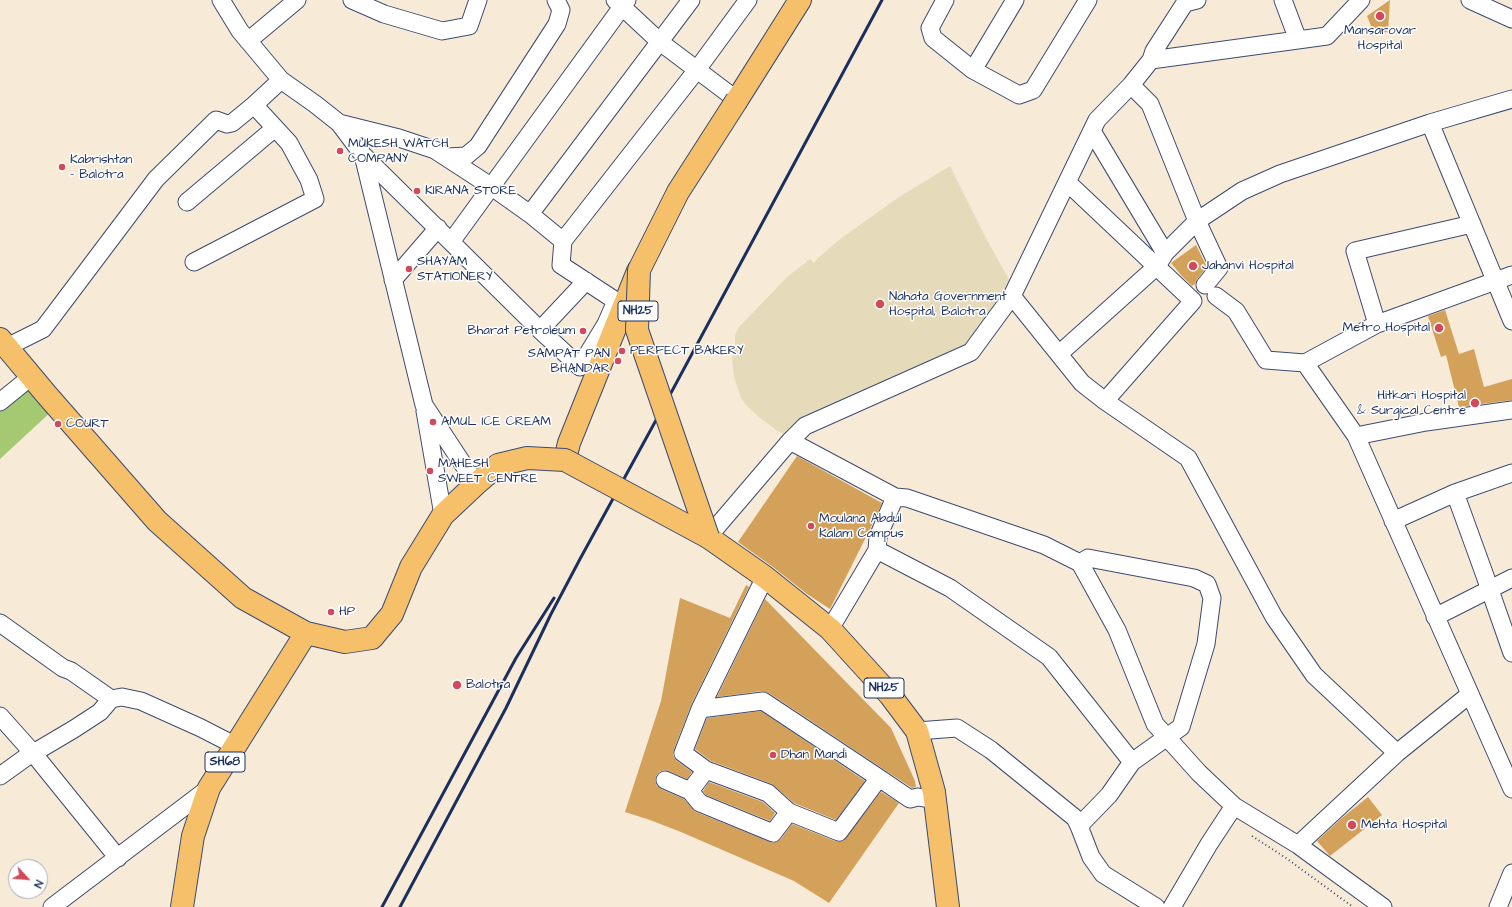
<!DOCTYPE html>
<html>
<head>
<meta charset="utf-8">
<style>
  body { margin:0 }
  #map { position:relative; width:1512px; height:907px; overflow:hidden; background:#f7ebd8; font-family:"Architects Daughter",sans-serif }
  canvas { display:block }
  .north { position:absolute; left:8px; top:859px; width:40px; height:40px; box-sizing:border-box; background:#fff; border:1px solid #a4acbf; border-radius:50%; rotate:116deg; font-size:11px; font-weight:700; line-height:16px; text-align:center; color:#1b2f5e }
  .north::after { content:''; display:block; margin:auto; width:14px; height:18px; background:#d1495b; clip-path:polygon(50% 0,100% 100%,50% 72%,0 100%) }
</style>
</head>
<body>
<div id="map">
<canvas width="1512" height="907"></canvas>
<div class="north">N</div>
</div>
<script>
const context = document.querySelector('canvas').getContext('2d');
context.lineJoin = 'round';
function fillPath(path, color) { context.fillStyle = color; context.fill(path, 'evenodd'); }
const shape = rows => new Path2D(rows.map(r => 'M' + r).join(''));
function strokePath(path, color, width, dash) { context.strokeStyle = color; context.lineWidth = width; context.lineCap = dash ? 'butt' : 'round'; context.setLineDash(dash || []); context.stroke(path); }
function write(font, color, halo, rows, align = 'center') {
  context.font = font + ' "Architects Daughter",sans-serif'; context.lineWidth = 3; context.setLineDash([]); context.textBaseline = 'middle'; context.strokeStyle = halo; context.fillStyle = color; for (const [text, x, y, turn = 0] of rows) {
    context.save(); context.translate(x, y); context.rotate((+turn || 0) * Math.PI / 180); context.textAlign = isNaN(turn) ? turn : align; if (halo) context.strokeText(text, 0, 0); context.fillText(text, 0, 0); context.restore();
  }
}
fillPath(shape([
  [950,166,987,240,1011,283,968,351,790,437,776,430,760,418,747,406,741,398,734,377,732,359,735,346,735,336,739,327,787,277,810,259,814,263,817,259,840,239,899,197]
]), '#e5dbba');
fillPath(shape([
  [30,381,53,410,0,459,0,409]
]), '#a5c872');
fillPath(shape([
  [1390,0,1388,32,1374,33,1367,16],
  [1196,245,1207,267,1197,279,1195,284,1192,286,1181,275,1171,263],
  [1445,310,1459,354,1474,349,1484,387,1512,379,1512,400,1459,407,1446,355,1441,357,1428,316],
  [797,456,882,503,870,529,830,609,807,594,773,567,738,542],
  [746,585,749,587,691,705,674,749,673,755,677,761,692,772,687,779,669,771,664,770,659,772,656,776,655,781,657,786,661,789,684,799,696,812,773,843,781,839,792,824,835,841,843,841,881,792,899,803,829,903,794,881,681,832,650,820,625,812,661,701,680,598,730,618],
  [765,599,891,728,915,781,916,787,912,788,769,693,762,691,717,697],
  [761,711,865,781,836,820,794,803,772,784,711,761,695,749,707,718],
  [709,782,763,802,775,813,770,821,706,795,703,791],
  [1368,797,1382,815,1330,856,1317,841,1342,818]
]), '#d3a159');
const minor = shape([
  [221,0,240,31,281,80,315,104,339,123,363,155,540,330,580,367,606,324,616,301,561,265,563,241,530,214,492,187,435,150,399,138,339,123],
  [352,0,384,14,442,31,469,26,478,0],
  [615,0,660,42,737,100],
  [945,0,930,28,933,38,973,70,1019,95,1033,90,1088,0],
  [1283,0,1298,40],
  [1470,0,1512,19],
  [248,41,297,0],
  [1151,60,1154,51,1185,3,1197,0],
  [973,70,1015,0],
  [1131,85,1150,104,1197,221,1219,268,1205,285],
  [254,105,281,80],
  [1430,123,1512,321],
  [1092,131,1165,253],
  [363,155,424,405,476,484],
  [446,157,466,156,478,146,557,24,561,10,556,0],
  [1067,182,1193,301,1105,401],
  [187,202,275,128],
  [530,214,691,0],
  [563,241,696,71,748,0],
  [451,242,627,0],
  [393,280,438,228],
  [1012,296,1082,383,1105,401,1188,458,1274,617,1314,675,1397,753],
  [1216,296,1236,311,1266,360,1305,363,1356,436,1512,789],
  [1377,324,1355,251,1472,224],
  [540,330,586,281],
  [7,347,43,329,156,179,216,120,227,124,232,123,254,105,289,143,309,180,315,199,194,262],
  [1059,354,1157,266,1165,253,1197,221,1242,191,1280,174,1430,123,1512,99],
  [1305,363,1377,324,1512,275],
  [0,402,32,376],
  [425,411,443,515],
  [1356,436,1426,422,1512,410],
  [790,441,895,497,907,498,1044,545,1080,563,1117,630,1155,724,1199,773,1234,806,1298,845,1383,907],
  [1455,493,1484,573,1512,653],
  [1393,521,1455,493,1512,473],
  [708,537,790,441,805,426,971,352,1012,296,1097,120,1131,85,1151,60,1327,36,1361,0],
  [877,550,950,588,1049,657,1132,762],
  [1435,617,1512,578],
  [0,623,63,668,71,671,111,699],
  [830,629,877,550,878,537,895,497],
  [700,709,765,577],
  [0,716,33,753,118,858],
  [917,731,957,728,991,750,1075,818,1079,826,1091,857,1103,874,1156,907],
  [706,770,690,791,700,803,773,833,789,812],
  [0,776,25,758,74,729,100,712,111,699,122,697,141,701,201,728,236,746],
  [879,778,839,832,789,812,768,793,706,770,683,753,700,709,763,701,879,778,910,799,918,797,935,800],
  [665,780,690,791],
  [1079,826,1109,795,1132,762,1181,727,1206,644,1212,598,1207,584,1194,578,1088,558,1080,563],
  [1298,845,1397,753,1469,695],
  [52,907,209,788],
  [1172,907,1209,844,1234,806],
  [1498,907,1512,873]
]);
const major = shape([
  [0,339,46,394,157,521,243,598,306,633,345,642,372,638,392,614,411,567,443,515,476,484,498,465],
  [565,460,569,443,638,271],
  [182,907,193,836,209,788,306,633]
]);
const highway = shape([
  [737,100,800,0],
  [708,537,765,577,830,629,890,695,917,731,934,792,948,907]
]);
strokePath(minor, '#3c4b70', 19);
strokePath(major, '#3c4b70', 24);
strokePath(highway, '#3c4b70', 24);
strokePath(shape([
  [1252,836,1286,858,1353,907]
]), '#3c4b70', 2, [1, 3]);
strokePath(minor, '#fff', 17);
strokePath(major, '#f6c06b', 22);
strokePath(highway, '#f6c06b', 22);
strokePath(shape([
  [382,907,516,658,554,598],
  [400,907,506,708,551,614,580,559,672,391,882,0]
]), '#1b2f5e', 3);
const majorBridge = shape([
  [498,465,527,458,565,460,708,537]
]);
const highwayBridge = shape([
  [708,537,637,330,639,270,678,192,737,100]
]);
strokePath(majorBridge, '#3c4b70', 24, []);
strokePath(highwayBridge, '#3c4b70', 24, []);
strokePath(majorBridge, '#f6c06b', 22);
strokePath(highwayBridge, '#f6c06b', 22);
for (const [x, y, r, color] of [
  [1380,16,5,"#d1495b"],
  [340,151,4,"#d1495b"],
  [62,167,4,"#d1495b"],
  [417,191,4,"#d1495b"],
  [1193,266,5,"#d1495b"],
  [409,269,4,"#d1495b"],
  [880,304,5,"#d1495b"],
  [1439,328,5,"#d1495b"],
  [583,331,4,"#d1495b"],
  [622,351,4,"#d1495b"],
  [618,361,4,"#d1495b"],
  [1475,403,5,"#d1495b"],
  [433,422,4,"#d1495b"],
  [58,424,4,"#d1495b"],
  [430,471,4,"#d1495b"],
  [811,526,4,"#d1495b"],
  [331,612,4,"#d1495b"],
  [457,685,5,"#d1495b"],
  [773,755,4,"#d1495b"],
  [1352,825,5,"#d1495b"]
]) { const dot = new Path2D(); dot.arc(x, y, r, 0, 2 * Math.PI); context.fillStyle = color; context.fill(dot); strokePath(dot, '#fff', 1.5); }
for (const [x, y, w] of [
  [638,311,40],
  [884,688,40],
  [225,762,40]
]) { const box = new Path2D(); box.roundRect(x - w / 2, y - 10, w, 20, 3); context.fillStyle = '#fff'; context.fill(box); strokePath(box, '#1b2f5e', 1); }
write('bold 12px', '#1b2f5e', null, [
  ["NH25",638,311],
  ["NH25",884,688],
  ["SH68",225,762]
]);
write('13px', '#1b2f5e', '#fff', [
  ["Mansarovar",1380,31,"center"],
  ["Hospital",1380,46,"center"],
  ["MUKESH WATCH",348,144],
  ["COMPANY",348,159],
  ["Kabrishtan",70,160],
  ["- Balotra",70,175],
  ["KIRANA STORE",425,191],
  ["SHAYAM",417,262],
  ["STATIONERY",417,277],
  ["Jahanvi Hospital",1202,266],
  ["Nahata Government",889,297],
  ["Hospital, Balotra",889,312],
  ["Metro Hospital",1430,328,"right"],
  ["Bharat Petroleum",575,331,"right"],
  ["PERFECT BAKERY",630,351],
  ["SAMPAT PAN",610,354,"right"],
  ["BHANDAR",610,369,"right"],
  ["Hitkari Hospital",1466,396,"right"],
  ["& Surgical Centre",1466,411,"right"],
  ["AMUL ICE CREAM",441,422],
  ["COURT",66,424],
  ["MAHESH",438,464],
  ["SWEET CENTRE",438,479],
  ["Moulana Abdul",819,519],
  ["Kalam Campus",819,534],
  ["HP",339,612],
  ["Balotra",466,685],
  ["Dhan Mandi",781,755],
  ["Mehta Hospital",1361,825]
], 'left');
</script>
</body>
</html>
